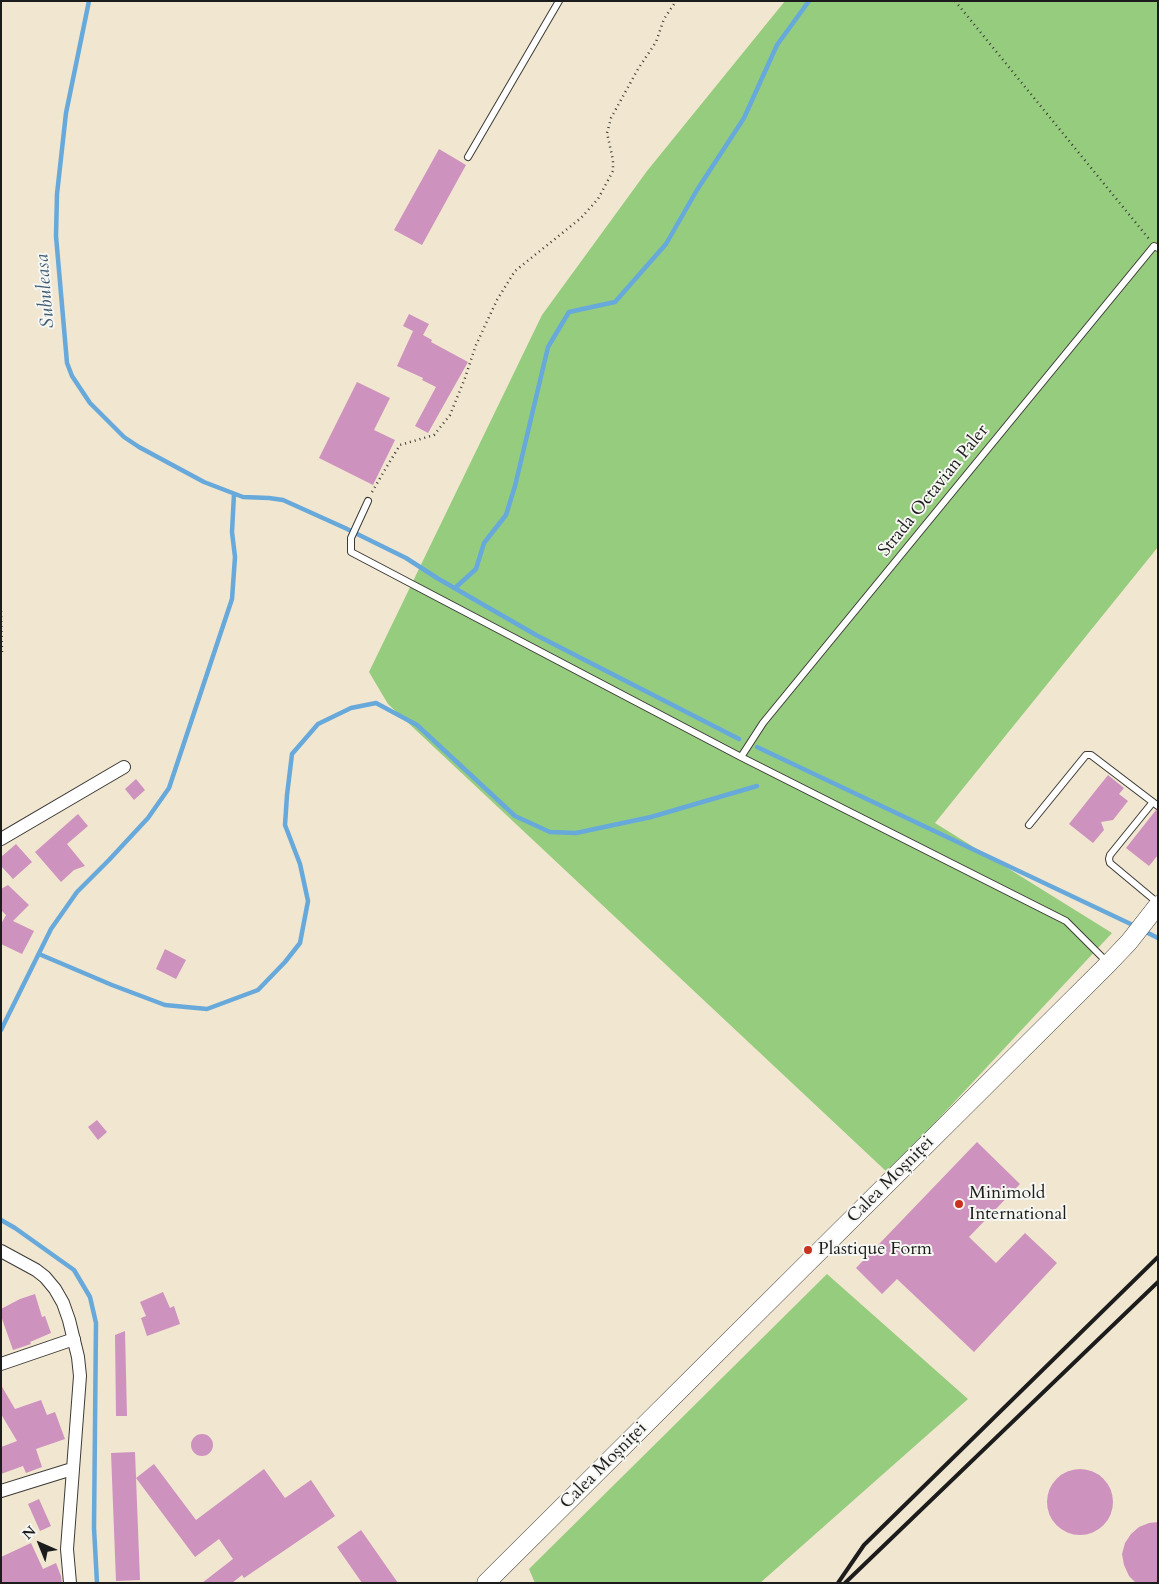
<!DOCTYPE html>
<html>
<head>
<meta charset="utf-8">
<style>
  body { margin:0 }
  #map { position:relative; width:1159px; height:1584px; overflow:hidden; background:#f1e6cf; font-family:Cardo,serif }
  canvas { display:block }
  .frame { position:absolute; inset:0; border:2px solid #1c1c1c; pointer-events:none }
  .north { position:absolute; left:15px; top:1519px; width:50px; height:50px; -webkit-text-stroke:4px #f6f6f2; paint-order:stroke; rotate:316deg; font-size:14px; font-weight:700; line-height:20px; text-align:center; color:#1c1c1c }
  .north::after { content:''; display:block; margin:auto; width:18px; height:22px; background:#1c1c1c; clip-path:polygon(50% 0,100% 100%,50% 72%,0 100%) }
</style>
</head>
<body>
<div id="map">
<canvas width="1159" height="1584"></canvas>
<div class="frame"></div>
<div class="north">N</div>
</div>
<script>
const context = document.querySelector('canvas').getContext('2d');
context.lineJoin = 'round';
function fillPath(path, color) { context.fillStyle = color; context.fill(path, 'evenodd'); }
const shape = rows => new Path2D(rows.map(r => 'M' + r).join(''));
function strokePath(path, color, width, dash) { context.strokeStyle = color; context.lineWidth = width; context.lineCap = dash ? 'butt' : 'round'; context.setLineDash(dash || []); context.stroke(path); }
function write(font, color, halo, rows, align = 'center') {
  context.font = font + ' Cardo,serif'; context.lineWidth = 4; context.setLineDash([]); context.textBaseline = 'middle'; context.strokeStyle = halo; context.fillStyle = color; for (const [text, x, y, turn = 0] of rows) {
    context.save(); context.translate(x, y); context.rotate((+turn || 0) * Math.PI / 180); context.textAlign = isNaN(turn) ? turn : align; if (halo) context.strokeText(text, 0, 0); context.fillText(text, 0, 0); context.restore();
  }
}
fillPath(shape([
  [785,1,1158,1,1158,547,935,823,1112,933,888,1173,388,704,369,672,542,315,647,171],
  [827,1274,968,1399,760,1583,535,1583,529,1569]
]), '#96cc7e');
strokePath(shape([
  [89,1,66,113,57,194,56,236,67,363,72,376,90,403,124,437,139,447,204,482,243,497,269,498,283,500,345,528,406,558,437,578,536,635,739,739],
  [455,588,476,569,484,543,506,515,515,486,548,347,569,312,615,302,666,244,697,190,744,118,777,45,809,1],
  [757,747,1137,927],
  [1144,931,1158,938],
  [39,954,112,985,165,1005,207,1009,258,990,285,962,300,943,308,901,300,864,285,825,287,795,292,754,318,724,351,708,376,703,417,725,515,816,550,832,576,833,651,817,757,786],
  [1,1030,51,929,77,892,109,860,148,818,169,788,232,599,235,557,232,532,234,494],
  [1,1220,15,1228,74,1270,90,1297,96,1323,94,1528,97,1583]
]), '#67a9db', 4.5);
fillPath(shape([
  [439,149,466,165,422,245,394,230],
  [409,314,429,324,423,335,432,340,431,342,468,362,428,433,415,426,436,387,422,380,423,378,397,366,413,331,403,326],
  [357,382,390,398,374,430,395,440,373,485,319,458],
  [1108,775,1124,788,1119,794,1128,801,1113,820,1101,822,1104,830,1093,843,1069,824],
  [136,779,145,790,134,800,125,789],
  [1156,810,1158,811,1158,855,1149,866,1126,848],
  [78,814,88,826,67,844,85,866,74,870,61,882,35,852],
  [16,844,32,862,13,879,1,866,1,857],
  [8,885,29,905,13,921,34,931,22,954,1,944,1,924,6,915,1,910,1,889],
  [165,949,186,960,176,979,156,969],
  [97,1120,107,1132,98,1140,88,1127],
  [977,1142,1020,1184,969,1237,996,1263,1025,1233,1057,1263,974,1352,897,1279,882,1294,856,1268],
  [163,1292,170,1308,174,1306,180,1324,147,1336,141,1318,146,1316,140,1302],
  [35,1294,42,1317,45,1316,51,1333,30,1342,31,1344,13,1350,1,1316,1,1309,20,1299],
  [125,1331,127,1416,116,1416,115,1335],
  [1,1385,15,1409,41,1400,47,1415,55,1412,65,1439,36,1449,42,1467,26,1473,23,1466,1,1474,1,1447,17,1441,1,1414],
  '191 1445a11 11 0 1 1 22 0a11 11 0 1 1-22 0Z',
  [135,1452,140,1580,116,1581,111,1453],
  [154,1464,196,1520,264,1469,285,1498,311,1480,335,1516,244,1578,242,1575,232,1583,202,1583,233,1559,219,1539,195,1557,136,1478],
  '1047 1502a33 33 0 1 1 66 0a33 33 0 1 1-66 0Z',
  [39,1499,51,1526,40,1531,28,1504],
  [1158,1522,1158,1583,1136,1583,1129,1576,1124,1565,1122,1554,1125,1543,1131,1534,1139,1527,1149,1523],
  [361,1530,398,1583,362,1583,337,1547],
  [31,1543,43,1569,56,1563,61,1576,62,1583,1,1583,1,1557]
]), '#ce92bf');
const lane = shape([
  [468,157,559,1],
  [368,501,351,538,351,552,741,757,1066,921,1108,963],
  [741,757,763,723,1154,246,1158,248],
  [1153,802,1110,855,1109,859,1110,863,1158,903],
  [1029,825,1086,755,1091,755,1158,806]
]);
const street = shape([
  [1,839,124,767],
  [1,1251,36,1270,45,1277,55,1289,63,1303,69,1320,78,1357,80,1376,67,1549,70,1583],
  [1,1364,74,1339],
  [1,1491,72,1469]
]);
const secondary = shape([
  [486,1583,1108,964,1129,942,1158,905]
]);
strokePath(lane, '#3c3a37', 8);
strokePath(street, '#3c3a37', 14);
strokePath(secondary, '#3c3a37', 19);
strokePath(shape([
  [955,1,1149,239],
  [372,492,386,468,400,445,434,435,450,415,465,378,476,345,497,300,515,271,581,218,598,199,613,171,613,160,607,133,611,118,638,69,656,42,664,19,676,1],
  [1,611,2,653,1,655]
]), '#3c3a37', 2.5, [1, 4]);
strokePath(lane, '#fff', 6);
strokePath(street, '#fff', 12);
strokePath(secondary, '#fff', 18);
strokePath(shape([
  [838,1583,864,1545,1158,1257],
  [845,1583,1158,1282]
]), '#1c1c1c', 4);
for (const [x, y, r, color] of [
  [959,1204,5,"#c8321e"],
  [808,1250,5,"#c8321e"]
]) { const dot = new Path2D(); dot.arc(x, y, r, 0, 2 * Math.PI); context.fillStyle = color; context.fill(dot); strokePath(dot, '#f6f6f2', 2); }
write('18px', '#1c1c1c', '#f6f6f2', [
  ["Strada Octavian Paler",934,491,-51],
  ["Calea Moșniței",891,1180,-45],
  ["Calea Moșniței",604,1466,-45]
]);
write('18px', '#1c1c1c', '#f6f6f2', [
  ["Minimold",969,1194],
  ["International",969,1215],
  ["Plastique Form",818,1250]
], 'left');
write('italic 19px', '#3e5b72', '#f6f6f2', [
  ["Subuleasa",46,291,-95]
]);
</script>
</body>
</html>
